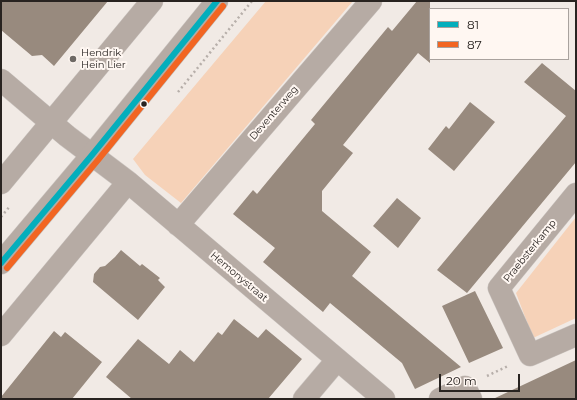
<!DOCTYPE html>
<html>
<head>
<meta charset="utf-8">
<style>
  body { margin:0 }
  #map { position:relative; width:577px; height:400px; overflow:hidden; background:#f1eae5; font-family:Montserrat,sans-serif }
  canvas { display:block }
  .frame { position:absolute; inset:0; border:2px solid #282320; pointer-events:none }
  .legend { position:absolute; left:429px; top:8px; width:140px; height:52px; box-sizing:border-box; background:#fff7f2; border:1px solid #a9a29e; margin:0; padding:5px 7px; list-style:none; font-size:12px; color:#282320 }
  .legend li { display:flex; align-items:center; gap:8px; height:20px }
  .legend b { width:20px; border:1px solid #a9a29e }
  .scale { position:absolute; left:439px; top:374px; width:81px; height:18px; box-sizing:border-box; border:2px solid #282320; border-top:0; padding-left:5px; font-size:12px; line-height:14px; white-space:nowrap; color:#282320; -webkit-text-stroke:3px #fff7f2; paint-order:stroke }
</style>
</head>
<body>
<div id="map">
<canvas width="577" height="400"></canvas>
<div class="frame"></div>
<ul class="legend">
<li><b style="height:5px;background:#04aebc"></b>81</li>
<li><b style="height:5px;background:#f26522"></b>87</li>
</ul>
<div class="scale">20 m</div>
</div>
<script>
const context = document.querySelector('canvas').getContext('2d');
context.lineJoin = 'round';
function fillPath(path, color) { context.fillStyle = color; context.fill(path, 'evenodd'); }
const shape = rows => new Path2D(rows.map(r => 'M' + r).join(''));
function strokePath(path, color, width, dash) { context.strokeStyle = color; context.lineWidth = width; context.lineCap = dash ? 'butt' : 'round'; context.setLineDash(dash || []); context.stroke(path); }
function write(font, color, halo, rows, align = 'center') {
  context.font = font + ' Montserrat,sans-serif'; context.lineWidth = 4; context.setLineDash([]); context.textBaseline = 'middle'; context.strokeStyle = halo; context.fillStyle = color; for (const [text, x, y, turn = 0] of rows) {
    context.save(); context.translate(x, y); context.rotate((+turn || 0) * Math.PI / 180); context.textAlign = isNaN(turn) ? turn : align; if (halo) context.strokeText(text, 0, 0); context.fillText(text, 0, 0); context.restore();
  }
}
fillPath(shape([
  [266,1,353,1,181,203,145,175,133,159],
  [576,217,576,318,533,338,516,293]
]), '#f6d2b8');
fillPath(shape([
  [1,1,108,1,54,66,42,55,32,56,1,30],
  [417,1,430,1,430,63,418,53,343,145,353,153,322,191,322,211,371,252,352,276,461,367,415,389,402,363,330,303,323,312,263,262,275,248,233,214,253,190,257,194,315,124,311,120,388,27,392,31],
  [542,63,576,91,576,162,467,293,437,270,566,116,524,82],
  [470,102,495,122,454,171,428,149,446,126,449,129],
  [397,198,421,218,398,248,373,226],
  [121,250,140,266,142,264,160,278,158,280,165,287,138,320,93,282,94,274,100,267,105,266,115,257],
  [475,291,503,348,469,363,442,306],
  [234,319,258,338,266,329,302,359,268,399,132,399,106,377,138,339,169,364,180,350,194,362,218,332,222,335],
  [54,331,61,337,65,332,102,362,72,399,1,399,1,397],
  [576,360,576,399,493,399]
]), '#988a7e');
const minor = shape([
  [1,80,67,136,128,182,384,399],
  [1,183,152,1],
  [576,194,499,288,530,355,576,335],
  [178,225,371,1],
  [1,335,128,182],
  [304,399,337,360],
  [440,399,465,387,471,399]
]);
const tertiary = shape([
  [1,263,92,155,217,1]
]);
strokePath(minor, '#ccc6c2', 23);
strokePath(tertiary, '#ccc6c2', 23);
strokePath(shape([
  [178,92,252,1],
  [1,217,10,206],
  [487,376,508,366]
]), '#b7afaa', 2.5, [2, 3]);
strokePath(minor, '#b6aba4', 22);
strokePath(tertiary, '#b6aba4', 22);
strokePath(shape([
  [1,263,92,155,217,1]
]), '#04aebc', 6);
strokePath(shape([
  [7,268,98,160,223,6]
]), '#f26522', 6);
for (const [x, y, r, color] of [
  [73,59,4,"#6e6965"],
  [144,104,3.5,"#282320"]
]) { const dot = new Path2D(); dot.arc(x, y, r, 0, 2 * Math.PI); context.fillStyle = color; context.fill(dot); strokePath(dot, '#fff7f2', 1.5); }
write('10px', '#282320', '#fff7f2', [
  ["Hendrik",81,53],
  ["Hein Lier",81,65]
], 'left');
write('10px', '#282320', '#fff7f2', [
  ["Deventerweg",274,113,-49],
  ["Praebsterkamp",530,251,-51],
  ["Hemonystraat",239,277,40]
]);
</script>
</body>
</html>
